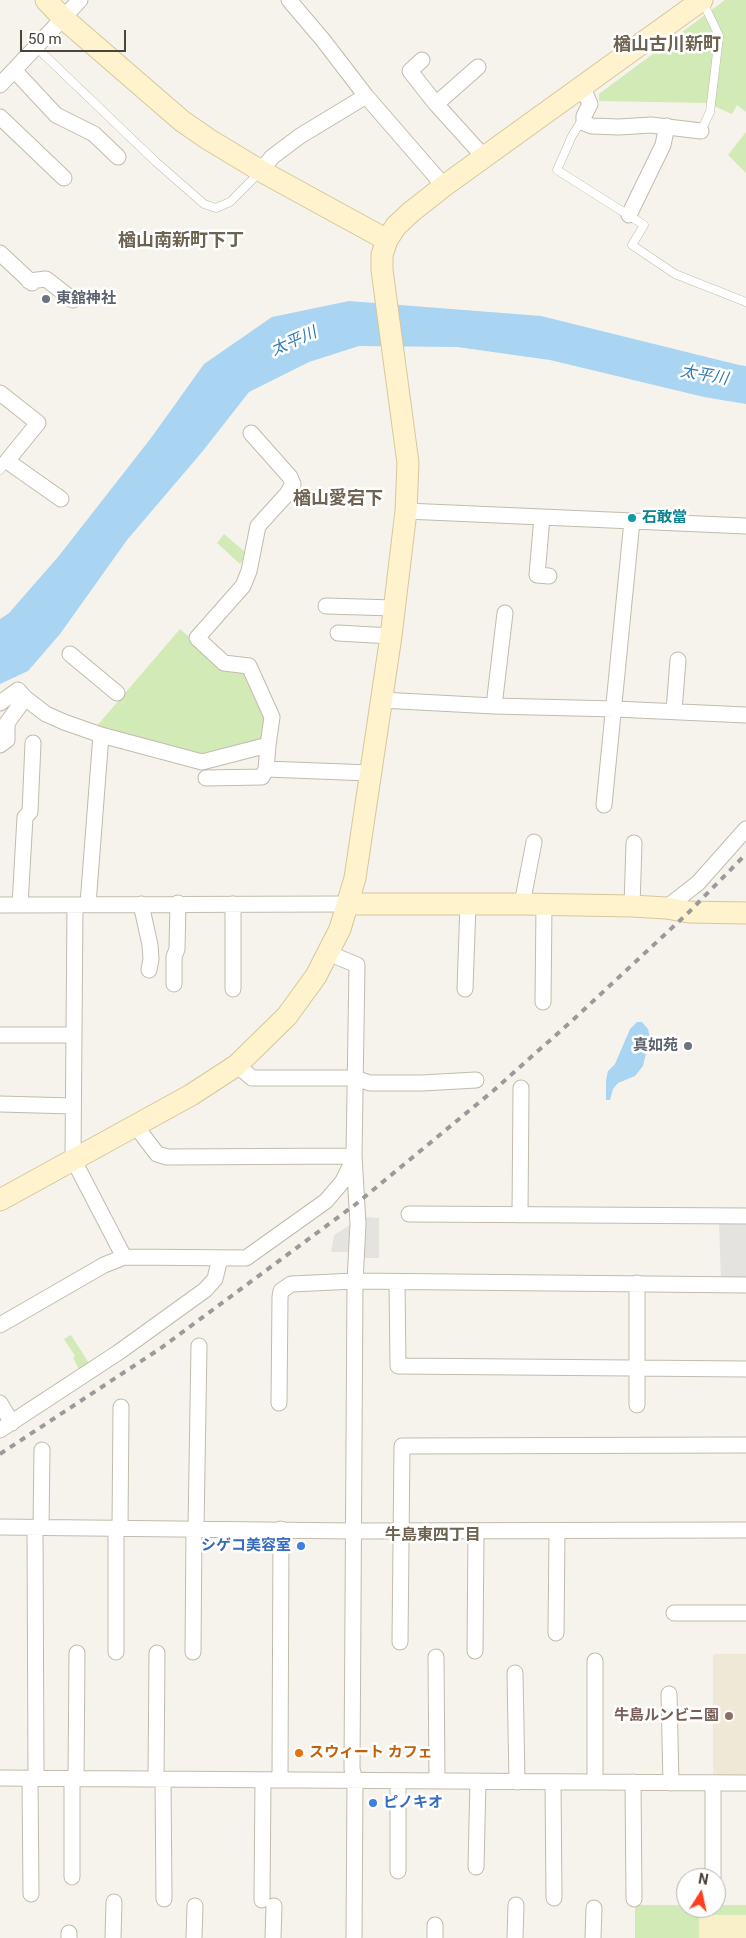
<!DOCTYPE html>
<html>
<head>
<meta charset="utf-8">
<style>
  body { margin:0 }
  #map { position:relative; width:746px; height:1938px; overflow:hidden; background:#f6f3ec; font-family:Roboto,sans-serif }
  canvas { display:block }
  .north { position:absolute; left:676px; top:1868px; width:50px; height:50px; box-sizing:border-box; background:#fff; border:1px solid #b7b4b0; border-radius:50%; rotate:10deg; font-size:14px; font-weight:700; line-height:20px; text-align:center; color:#4b4439 }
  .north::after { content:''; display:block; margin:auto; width:18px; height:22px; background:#fc3f1d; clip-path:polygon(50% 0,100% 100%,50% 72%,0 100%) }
  .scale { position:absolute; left:20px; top:30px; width:106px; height:22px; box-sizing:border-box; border:2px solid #4b4439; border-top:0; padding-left:6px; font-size:15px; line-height:18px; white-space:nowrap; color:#4b4439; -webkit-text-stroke:4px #fff; paint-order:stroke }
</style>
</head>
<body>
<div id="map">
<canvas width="746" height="1938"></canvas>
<div class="north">N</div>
<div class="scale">50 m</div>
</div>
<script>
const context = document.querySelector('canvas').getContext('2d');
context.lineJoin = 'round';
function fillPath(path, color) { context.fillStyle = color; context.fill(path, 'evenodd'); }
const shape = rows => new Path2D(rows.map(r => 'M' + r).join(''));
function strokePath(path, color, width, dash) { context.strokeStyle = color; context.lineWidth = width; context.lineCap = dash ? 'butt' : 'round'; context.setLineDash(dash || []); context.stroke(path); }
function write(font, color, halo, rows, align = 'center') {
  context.font = font + ' Roboto,"Noto Sans JP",sans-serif'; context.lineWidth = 5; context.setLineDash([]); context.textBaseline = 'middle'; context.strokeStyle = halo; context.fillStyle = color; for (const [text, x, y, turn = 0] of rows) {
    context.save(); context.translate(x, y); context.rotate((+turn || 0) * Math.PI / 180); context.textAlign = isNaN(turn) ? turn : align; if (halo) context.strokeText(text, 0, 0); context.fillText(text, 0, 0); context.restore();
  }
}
fillPath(shape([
  [713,1654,746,1654,746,1778,713,1778]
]), '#efe8d6');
fillPath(shape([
  [725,0,746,0,746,112,737,105,732,114,707,103,599,101,599,94],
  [746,132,746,173,728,155],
  [224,534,244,551,243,560,240,564,217,543],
  [180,629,226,669,246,670,268,715,264,743,202,759,95,728],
  [71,1335,89,1363,79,1369,73,1358,75,1356,64,1339],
  [635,1905,686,1905,686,1908,716,1908,716,1905,746,1905,746,1938,635,1938]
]), '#d2eab5');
fillPath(shape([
  [699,1915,746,1915,746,1938,699,1938]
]), '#f9efc9');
fillPath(shape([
  [365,1217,379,1218,379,1258,365,1258],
  [719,1224,746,1224,746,1279,721,1279],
  [350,1225,350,1252,331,1252,334,1235]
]), '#e5e3e0');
fillPath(shape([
  [349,301,541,316,739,365,746,366,746,404,704,397,550,360,457,347,359,346,309,362,249,392,202,452,127,540,60,634,28,671,0,684,0,619,9,613,58,557,151,438,204,364,272,317],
  [637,1022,642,1022,648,1029,650,1037,643,1066,635,1076,618,1083,613,1089,610,1100,606,1100,606,1080,608,1071,615,1064,630,1029]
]), '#a9d4f2');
const lane = shape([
  [36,47,156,162,204,204,216,208,230,202,260,172],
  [582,120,572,136,557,170,644,225,632,245,675,274,746,302],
  [701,131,710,112,719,36,703,2],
  [0,470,7,461]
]);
const street = shape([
  [289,0,323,40,366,96],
  [422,60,410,71,436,104],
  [478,67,436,104,484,157],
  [14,70,56,115,94,134,118,157],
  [0,85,80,0],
  [582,86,590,104,584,116,584,123,592,126,619,127,651,125,701,131],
  [0,117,64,178],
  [261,171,272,157,300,136,366,96,444,186],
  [629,215,663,145,667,126],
  [0,253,32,283],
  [29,281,46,279,73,300],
  [0,393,38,423,7,461,61,499],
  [251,433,290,477,293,484,287,494,258,526,249,571,243,586,197,638,224,663,249,666,272,717,268,745],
  [406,511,746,526],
  [542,517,537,575,549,576],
  [326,606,394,608],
  [338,633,391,636],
  [70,654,117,693],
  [381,700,494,706,615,709,746,715],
  [0,703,18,690,25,698,46,714,64,722,101,735,202,762,268,745,266,769,370,773],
  [494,706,505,613],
  [674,711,678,660],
  [0,745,7,740,7,723,25,698],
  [206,778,262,777,266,769],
  [604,805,632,521],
  [88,904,101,735],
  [141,904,150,945,151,959,149,970],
  [522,904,534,842],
  [0,905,348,904],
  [20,905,25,817,30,812,33,743],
  [75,905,73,1159,124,1257],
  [632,906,634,843],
  [666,908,698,883,746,829],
  [328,953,357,965,354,1156,358,1224,355,1281,352,1769,355,1780,354,1938],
  [174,984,174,957,177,949,178,903],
  [233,989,233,904],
  [465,989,468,904],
  [543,1002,544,905],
  [0,1035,73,1035],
  [237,1065,252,1078,355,1078,370,1083,422,1083,476,1080],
  [0,1104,73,1106],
  [135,1125,157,1154,167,1157,354,1156],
  [409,1214,746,1216],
  [520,1215,521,1088],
  [397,1282,398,1366,746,1369],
  [0,1325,104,1265,124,1257,246,1258,326,1201,343,1181,353,1160],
  [0,1403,12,1423],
  [279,1403,280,1297,281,1291,291,1284,355,1281,746,1285],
  [637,1405,637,1283],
  [0,1430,119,1352,205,1290,215,1279,220,1258],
  [0,1527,354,1531,746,1530],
  [41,1527,42,1450],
  [35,1528,36,1778],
  [196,1528,199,1346],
  [120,1529,121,1407],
  [674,1613,746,1613],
  [556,1633,557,1531],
  [400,1642,402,1446,746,1445],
  [475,1651,476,1531],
  [116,1652,116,1529],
  [193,1652,194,1529],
  [436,1657,437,1781],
  [515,1673,517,1782],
  [669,1694,671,1783],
  [0,1778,746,1783],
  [30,1778,31,1894],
  [76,1779,77,1653],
  [156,1779,157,1653],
  [163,1779,164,1899],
  [280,1780,281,1529],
  [398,1781,398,1871],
  [553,1782,554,1898],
  [595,1782,595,1661],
  [633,1782,634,1899],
  [713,1783,713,1878],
  [476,1867,478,1781],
  [72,1877,72,1779],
  [262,1900,263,1780],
  [435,1925,435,1938],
  [69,1938,69,1933],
  [113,1938,114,1902],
  [194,1938,195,1906],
  [273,1938,274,1906],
  [515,1938,516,1905],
  [593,1938,594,1908]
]);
const secondary = shape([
  [46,0,63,18,182,121,208,139,261,171,387,240],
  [348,904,522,904,632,906,666,908,689,912,746,913],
  [0,1200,191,1095,237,1065,287,1016,316,976,340,929,355,878,391,636,406,511,408,463,382,270,382,255,387,240,396,226,411,212,444,186,702,0]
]);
strokePath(lane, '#c2bbae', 9);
strokePath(street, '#c2bbae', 17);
strokePath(secondary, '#d6c79b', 23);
strokePath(lane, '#fff', 8);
strokePath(street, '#fff', 15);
strokePath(secondary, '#fff3cd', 21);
strokePath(shape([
  [0,1454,161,1348,356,1204,493,1091,575,1018,689,912,746,854]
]), '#9a9a9a', 4, [6, 6]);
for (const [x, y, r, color] of [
  [46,299,5,"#6b7280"],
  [632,518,5,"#0f9aa8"],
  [688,1046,5,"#6b7280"],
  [301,1546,5,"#3f7fe0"],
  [729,1716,5,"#8d6e63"],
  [299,1753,5,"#e8710a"],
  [373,1803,5,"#3f7fe0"]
]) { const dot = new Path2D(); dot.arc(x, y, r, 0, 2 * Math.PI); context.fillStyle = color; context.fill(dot); strokePath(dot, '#fff', 2); }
write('bold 15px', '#5b616d', '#fff', [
  ["東舘神社",56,299],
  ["真如苑",678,1046,"right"]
], 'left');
write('bold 15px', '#0d838f', '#fff', [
  ["石敢當",642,518]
], 'left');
write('bold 15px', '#366cbe', '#fff', [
  ["シゲコ美容室",291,1546],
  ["ピノキオ",383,1803,"left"]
], 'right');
write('bold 15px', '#785e54', '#fff', [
  ["牛島ルンビニ園",719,1716]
], 'right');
write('bold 15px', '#c56008', '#fff', [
  ["スウィート カフェ",309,1753]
], 'left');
write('italic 16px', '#2e7ab2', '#fff', [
  ["太平川",294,342,-24],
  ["太平川",704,376,10]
]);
write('bold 16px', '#6e6250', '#fff', [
  ["牛島東四丁目",433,1536]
]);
write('bold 18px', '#6e6250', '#fff', [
  ["楢山古川新町",667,45],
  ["楢山南新町下丁",181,241],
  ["楢山愛宕下",338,499]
]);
</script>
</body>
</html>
